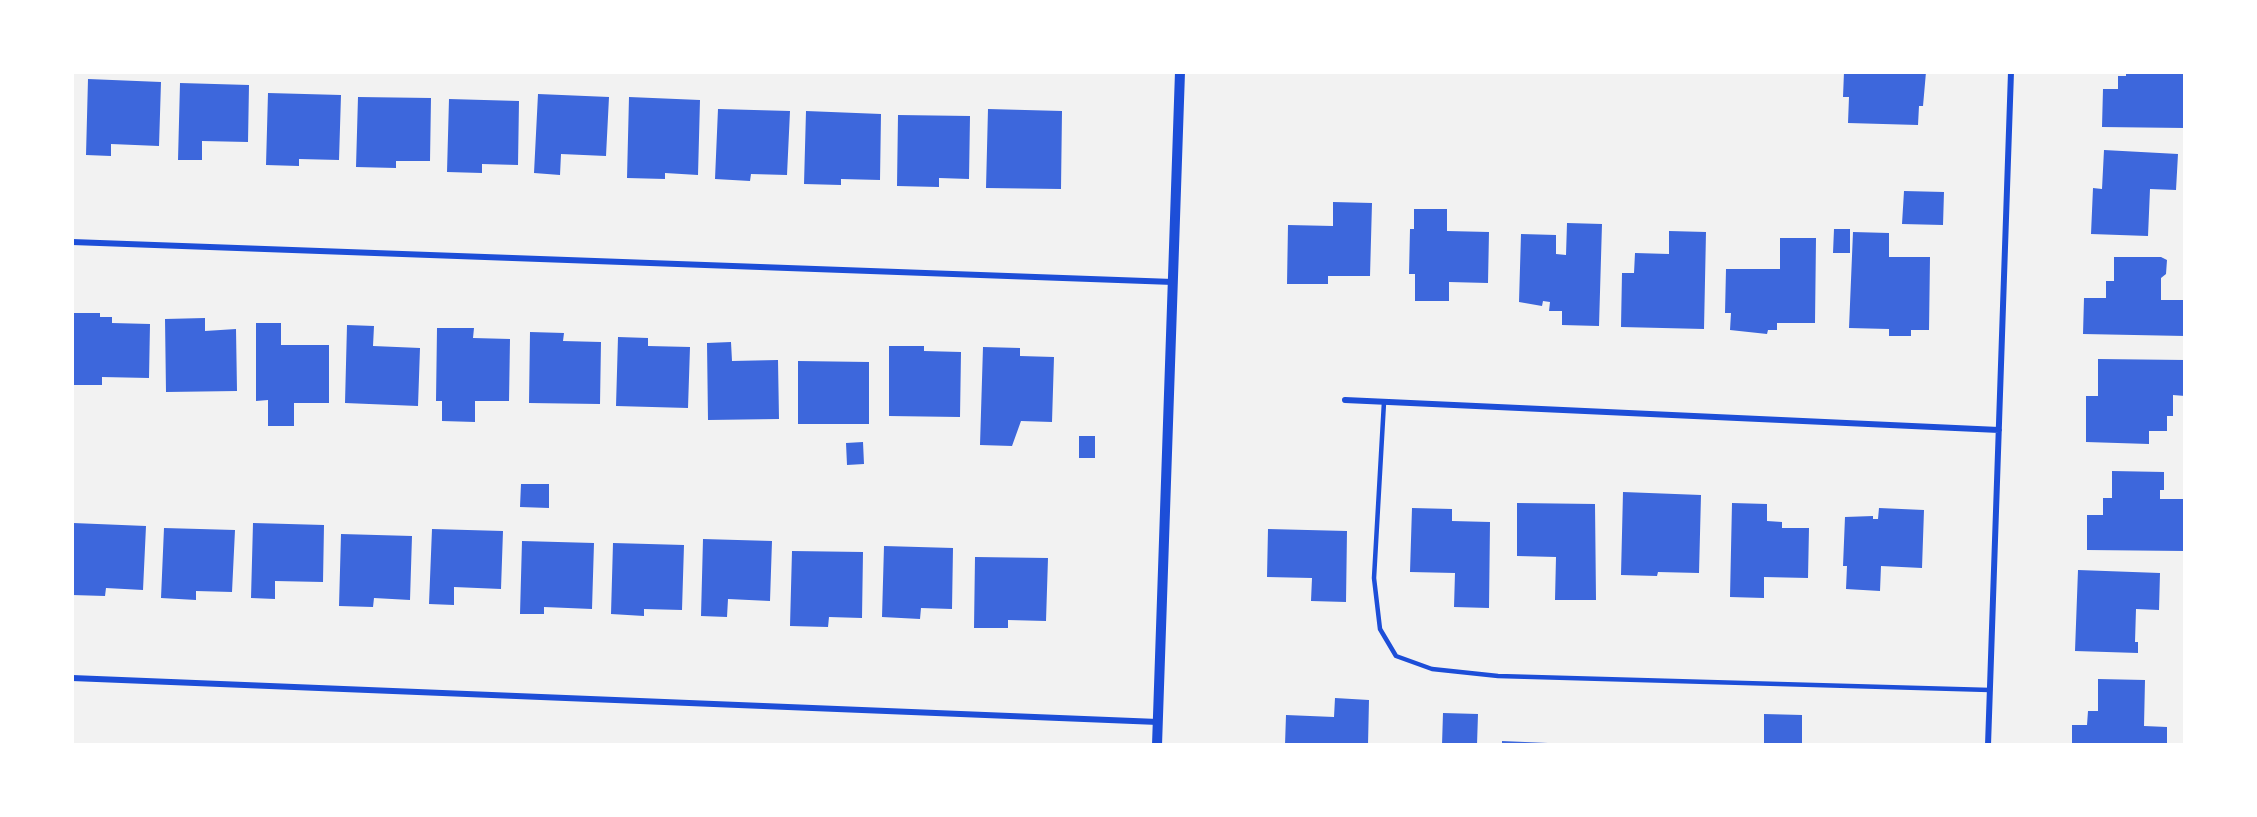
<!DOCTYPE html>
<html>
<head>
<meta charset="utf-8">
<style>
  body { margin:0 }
  #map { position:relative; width:2257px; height:817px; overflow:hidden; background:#f2f2f2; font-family:"PT Serif",serif }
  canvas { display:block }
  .frame { position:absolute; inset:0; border:74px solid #fff; pointer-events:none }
</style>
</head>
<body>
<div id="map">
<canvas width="2257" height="817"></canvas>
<div class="frame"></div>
</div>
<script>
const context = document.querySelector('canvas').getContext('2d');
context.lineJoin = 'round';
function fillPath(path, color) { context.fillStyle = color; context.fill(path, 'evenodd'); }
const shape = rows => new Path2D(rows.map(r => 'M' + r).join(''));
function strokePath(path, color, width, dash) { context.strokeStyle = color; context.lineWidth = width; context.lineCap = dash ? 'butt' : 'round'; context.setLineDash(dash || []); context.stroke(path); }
fillPath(shape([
  [1844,72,1926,72,1923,106,1919,106,1918,125,1848,123,1849,97,1843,97],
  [2126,72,2185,72,2185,128,2102,127,2103,89,2118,89,2118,76,2126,76],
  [88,79,161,82,159,146,111,144,111,156,86,155],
  [180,83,249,85,248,142,202,141,202,160,178,160],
  [268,93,341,95,339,160,299,159,299,166,266,165],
  [538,94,609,97,606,156,561,154,560,175,534,173],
  [358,97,431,98,430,161,396,161,396,168,356,167],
  [629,97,700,100,698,175,665,173,665,179,627,178],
  [449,99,519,101,518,165,482,164,482,173,447,172],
  [718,109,790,111,787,175,751,174,750,181,715,179],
  [988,109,1062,111,1061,189,986,188],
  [806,111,881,114,880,180,841,179,841,185,804,184],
  [898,115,970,116,969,179,939,178,939,187,897,186],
  [2104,150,2178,154,2176,190,2150,189,2148,236,2091,234,2093,188,2102,189],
  [1904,191,1944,192,1943,225,1902,224],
  [1333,202,1372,203,1370,276,1328,276,1328,284,1287,284,1288,225,1333,226],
  [1414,209,1447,209,1447,231,1489,232,1488,283,1449,282,1449,301,1415,301,1415,274,1409,274,1410,229,1414,229],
  [1567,223,1602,224,1599,326,1562,325,1562,311,1549,311,1550,302,1543,301,1542,306,1519,302,1521,234,1556,235,1556,254,1566,255],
  [1834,229,1850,229,1850,253,1833,253],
  [1669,231,1706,232,1704,329,1621,327,1622,273,1634,273,1635,253,1669,254],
  [1853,232,1889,233,1889,257,1930,257,1929,330,1911,330,1911,336,1889,336,1889,329,1849,328],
  [1780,238,1816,238,1815,323,1777,323,1777,330,1768,330,1767,334,1730,330,1731,313,1725,313,1726,269,1780,269],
  [2114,257,2161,257,2167,260,2166,274,2161,278,2161,300,2185,300,2185,336,2083,334,2084,298,2106,298,2106,281,2114,281],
  [72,313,100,313,100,317,112,317,112,323,150,324,149,378,102,377,102,385,72,385],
  [205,318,205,331,236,329,237,391,166,392,165,319],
  [256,323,281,323,281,345,329,345,329,403,294,403,294,426,268,426,268,400,256,401],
  [347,325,374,326,373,346,420,348,418,406,345,403],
  [437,328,474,328,473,338,510,339,509,401,475,401,475,422,442,421,442,401,436,401],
  [530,332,564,333,563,341,601,342,600,404,529,403],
  [618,337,648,338,648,346,690,347,688,408,616,406],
  [731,342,732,361,778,360,779,419,708,420,707,343],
  [889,346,924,346,924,351,961,352,960,417,889,416],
  [983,347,1020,348,1020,356,1054,357,1052,422,1021,421,1012,446,980,445],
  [2098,359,2185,360,2185,396,2173,395,2173,416,2167,416,2167,431,2149,431,2149,444,2086,442,2086,396,2098,396],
  [798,361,869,362,869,424,798,424],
  [1079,436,1095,436,1095,458,1079,458],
  [863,442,864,464,847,465,846,443],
  [2112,471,2164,472,2164,490,2160,490,2160,499,2185,499,2185,551,2087,550,2087,515,2103,515,2103,498,2112,498],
  [521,484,549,484,549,508,520,507],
  [1623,492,1701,495,1699,573,1658,572,1657,576,1621,575],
  [1517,503,1595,504,1596,600,1555,600,1556,557,1517,556],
  [1732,503,1767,504,1767,521,1782,522,1782,528,1809,528,1808,578,1764,577,1764,598,1730,597],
  [1412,508,1452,509,1452,521,1490,522,1489,608,1454,607,1455,573,1410,572],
  [1879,508,1924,510,1922,568,1881,566,1880,591,1846,589,1847,566,1843,566,1845,517,1873,516,1873,519,1878,519],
  [73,523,146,526,143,590,106,588,105,596,72,595],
  [253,523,324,525,323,582,275,581,275,599,251,598],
  [164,528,235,530,232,592,196,591,196,600,161,598],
  [432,529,503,531,501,589,454,587,454,605,429,604],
  [1268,529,1347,531,1346,602,1311,601,1312,578,1267,577],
  [341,534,412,536,410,600,374,598,373,607,339,606],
  [703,539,772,541,770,601,728,599,727,617,701,616],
  [522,541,594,543,592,609,544,607,544,614,520,614],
  [613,543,684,545,682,610,644,609,644,616,611,614],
  [884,546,953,548,952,609,921,608,920,619,882,617],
  [792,551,863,552,862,618,829,617,828,627,790,626],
  [975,557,1048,558,1046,621,1008,620,1008,628,974,628],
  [2078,570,2160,573,2159,610,2136,609,2135,642,2138,642,2138,653,2075,651],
  [2098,679,2145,680,2144,726,2167,727,2167,745,2072,745,2072,725,2087,725,2088,711,2098,711],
  [1335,698,1369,700,1368,745,1285,745,1286,715,1334,717],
  [1443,713,1478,714,1477,745,1442,745],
  [1764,714,1802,715,1802,745,1764,745],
  [1502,741,1548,743,1548,745,1502,745]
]), '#3d67dc');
strokePath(shape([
  [1384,402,1374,578,1380,629,1396,656,1432,669,1498,676,1990,690]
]), '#1d4ed8', 4.5);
strokePath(shape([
  [72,242,1173,282],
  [1345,400,1999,430],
  [72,678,1158,722],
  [1988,745,2011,72]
]), '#1d4ed8', 6);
strokePath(shape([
  [1157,745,1180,72]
]), '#1d4ed8', 10);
</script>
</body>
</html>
